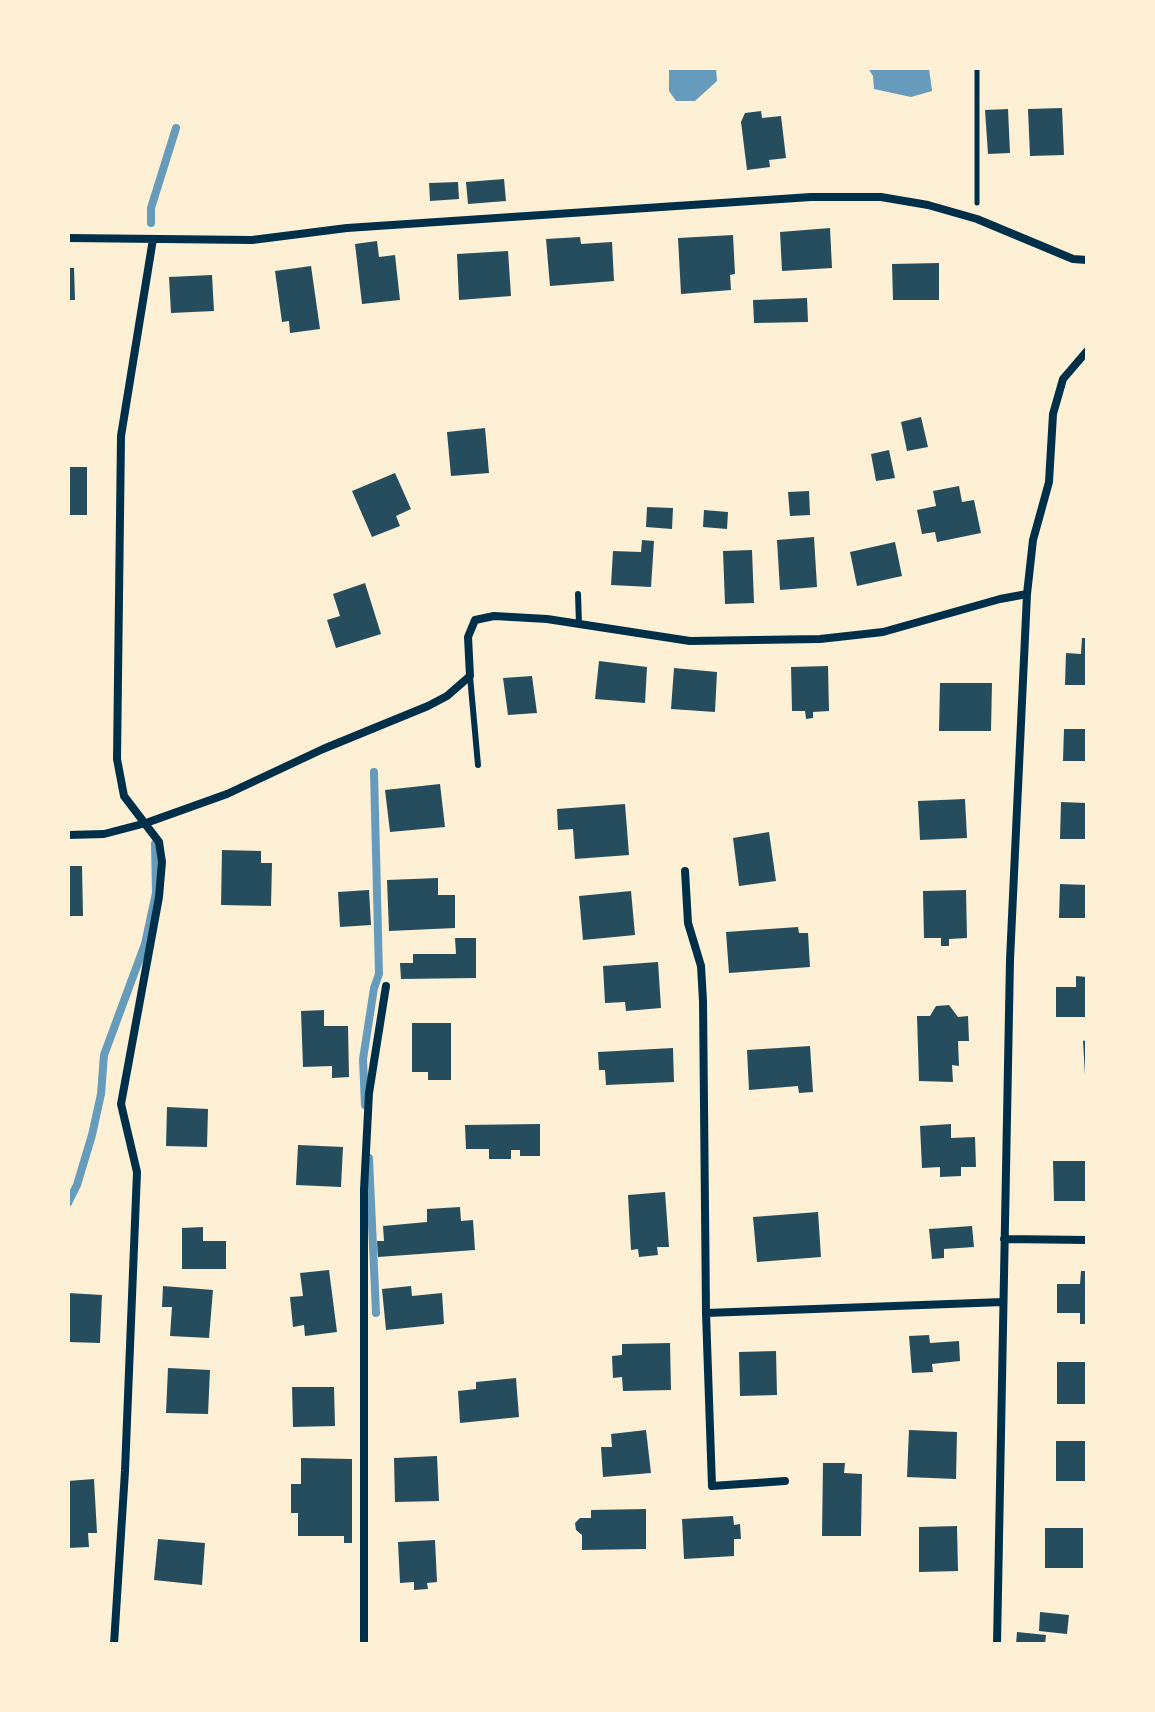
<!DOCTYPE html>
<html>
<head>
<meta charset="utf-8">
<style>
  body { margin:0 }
  #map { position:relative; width:1155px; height:1712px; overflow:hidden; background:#fdf0d5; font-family:Mulish,sans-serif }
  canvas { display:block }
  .frame { position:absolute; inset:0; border:70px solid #fdf0d5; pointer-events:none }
</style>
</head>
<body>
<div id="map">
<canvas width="1155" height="1712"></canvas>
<div class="frame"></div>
</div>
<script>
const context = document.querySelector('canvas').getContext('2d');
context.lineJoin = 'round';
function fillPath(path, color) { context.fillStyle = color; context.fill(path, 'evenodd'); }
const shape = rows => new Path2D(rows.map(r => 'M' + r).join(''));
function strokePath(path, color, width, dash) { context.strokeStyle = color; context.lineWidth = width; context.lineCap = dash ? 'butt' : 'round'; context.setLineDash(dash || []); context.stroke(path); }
fillPath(shape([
  [669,68,716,68,717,81,695,101,676,101,669,91],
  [868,68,929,68,932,91,911,97,874,89,873,76]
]), '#669bbc');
strokePath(shape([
  [151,223,151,208,176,128],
  [365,1105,363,1059,374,988,379,974,374,772],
  [369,1158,376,1313],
  [68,1203,77,1185,92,1135,101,1094,104,1055,145,944,156,893,155,844]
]), '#669bbc', 8);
fillPath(shape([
  [1062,108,1064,155,1030,156,1028,109],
  [1008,109,1010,153,988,154,985,110],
  [761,111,762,118,781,116,786,158,769,160,770,167,747,170,741,122,745,113],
  [504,179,506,201,468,204,466,182],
  [458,182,459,199,430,201,429,183],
  [830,228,832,268,782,271,780,232],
  [733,235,735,274,730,275,731,290,681,294,678,238],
  [580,237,581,244,612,242,614,281,550,286,546,239],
  [377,241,379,257,395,255,400,300,362,304,355,244],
  [508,251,511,296,459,300,457,254],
  [939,263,939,300,893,300,892,264],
  [311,266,320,329,290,333,289,321,282,322,275,271],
  [68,268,74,268,75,300,68,300],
  [212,275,214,311,171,313,169,277],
  [807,298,808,322,754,323,753,300],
  [921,417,928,447,907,451,901,422],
  [485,428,489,473,451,476,447,432],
  [889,450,895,478,876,481,871,454],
  [68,467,87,467,87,515,68,515],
  [395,473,411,509,396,516,400,526,372,537,352,491],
  [959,486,962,502,974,500,981,533,937,542,935,532,922,534,917,510,936,506,933,491],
  [809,491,810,515,790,516,788,492],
  [647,507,673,508,672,529,646,527],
  [704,510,728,512,727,529,703,527],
  [814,537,817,587,780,590,777,540],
  [642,540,654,541,651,587,611,585,613,551,641,552],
  [895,542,902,576,857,586,850,552],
  [752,550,754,603,725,604,723,551],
  [365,583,381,634,336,648,327,620,340,616,333,594],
  [1082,638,1087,638,1087,685,1065,685,1066,653,1081,654],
  [599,661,647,667,645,703,595,699],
  [828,666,829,711,813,712,813,718,806,719,805,711,792,711,791,667],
  [674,668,717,672,715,712,671,709],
  [532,676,537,713,508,715,503,678],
  [940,683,992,683,991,731,939,731],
  [1064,729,1087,729,1087,761,1063,761],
  [440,784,445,827,390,832,385,790],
  [965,799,967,838,920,840,918,801],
  [1061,802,1087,803,1087,839,1060,839],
  [625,804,629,855,575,859,573,829,558,830,557,809],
  [769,832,776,881,739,886,733,838],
  [222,850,261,851,261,863,272,863,271,906,221,905],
  [68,866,82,866,83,916,68,916],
  [438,878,438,895,455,895,455,928,389,931,387,880],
  [1060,884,1087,885,1087,918,1059,918],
  [369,890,371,925,340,927,338,892],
  [966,890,967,938,949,939,949,946,941,946,941,938,924,938,923,891],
  [631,891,635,935,583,940,579,896],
  [798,927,799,933,808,933,810,967,729,973,726,932],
  [455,938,476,938,476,978,401,979,400,963,413,963,413,954,456,954],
  [658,962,661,1008,626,1011,625,1002,605,1003,603,966],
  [1076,976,1087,977,1087,1017,1056,1017,1056,987,1076,987],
  [949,1005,958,1017,968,1016,969,1041,958,1041,959,1066,952,1065,953,1082,919,1081,917,1016,930,1016,936,1006],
  [324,1010,324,1026,348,1026,349,1077,332,1078,332,1066,303,1067,301,1011],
  [412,1023,451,1023,451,1080,428,1080,428,1072,412,1072],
  [1087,1040,1087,1075,1085,1075,1083,1041],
  [810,1046,813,1092,799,1093,798,1086,749,1090,747,1050],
  [673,1048,674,1082,606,1085,605,1070,599,1070,598,1052],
  [167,1107,208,1109,207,1147,166,1146],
  [540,1124,540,1156,520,1156,520,1150,511,1150,511,1159,489,1159,489,1149,466,1149,465,1125],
  [951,1124,951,1138,975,1137,976,1167,961,1167,961,1176,940,1177,940,1167,922,1168,920,1126],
  [298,1145,343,1147,341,1187,296,1185],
  [1053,1161,1087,1161,1087,1201,1054,1201],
  [665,1192,669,1247,657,1247,658,1255,639,1257,638,1249,631,1250,628,1195],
  [460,1207,461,1221,473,1220,475,1250,378,1257,377,1241,384,1241,383,1226,427,1222,427,1209],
  [818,1212,821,1257,757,1262,753,1217],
  [972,1226,974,1247,944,1249,944,1258,932,1259,929,1229],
  [203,1227,203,1241,226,1241,226,1269,182,1269,182,1228],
  [329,1270,337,1332,305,1336,304,1325,293,1327,290,1297,303,1296,300,1273],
  [1081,1271,1087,1271,1087,1324,1080,1324,1080,1313,1057,1313,1057,1284,1080,1284],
  [163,1286,213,1290,209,1338,170,1336,172,1307,162,1307],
  [411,1286,412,1296,442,1293,444,1324,386,1330,382,1289],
  [68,1293,102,1295,100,1343,68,1342],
  [929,1335,930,1343,959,1341,960,1361,932,1364,933,1372,912,1373,909,1336],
  [670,1343,671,1390,623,1391,622,1377,613,1378,612,1356,622,1355,622,1344],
  [776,1351,777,1395,740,1396,739,1352],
  [1057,1362,1087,1362,1087,1404,1057,1404],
  [168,1368,210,1370,208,1414,166,1413],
  [516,1378,519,1417,460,1423,458,1391,476,1389,476,1382],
  [292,1387,334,1387,335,1426,293,1427],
  [646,1430,651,1473,603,1477,601,1447,612,1447,611,1434],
  [909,1430,957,1432,956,1479,907,1477],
  [1056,1441,1087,1441,1087,1481,1056,1481],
  [437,1456,439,1501,395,1502,394,1458],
  [301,1458,352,1459,352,1543,344,1543,344,1536,298,1536,298,1513,291,1513,291,1484,301,1484],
  [823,1463,845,1463,844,1473,862,1474,861,1536,822,1536],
  [94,1479,97,1533,88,1533,89,1547,68,1548,68,1481],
  [646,1509,646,1549,582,1550,582,1535,576,1530,575,1523,580,1518,591,1518,591,1510],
  [733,1516,734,1525,740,1524,741,1539,734,1539,734,1556,684,1559,682,1519],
  [957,1526,958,1571,919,1572,919,1527],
  [1045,1528,1083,1528,1083,1568,1045,1568],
  [158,1539,205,1543,202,1585,154,1580],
  [435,1540,437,1582,427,1583,428,1589,414,1590,414,1582,400,1583,398,1542],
  [1040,1612,1069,1615,1067,1634,1039,1631],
  [1017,1632,1046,1635,1045,1644,1016,1644]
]), '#264d5e');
strokePath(shape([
  [977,203,977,68]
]), '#003049', 5);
strokePath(shape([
  [578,594,579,624],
  [470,676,478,765]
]), '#003049', 6);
strokePath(shape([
  [68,238,252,240,347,228,811,197,881,197,928,205,977,219,1073,259,1087,260],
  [68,835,104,834,146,823,227,794,323,749,428,706,447,696,470,676,468,637,475,620,494,616,547,619,690,641,820,639,883,632,1000,599,1027,594,1033,540,1049,482,1053,414,1063,379,1087,351],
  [685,871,688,923,701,966,703,1001,706,1313,712,1486,785,1481],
  [1004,1239,1087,1240],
  [706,1313,1003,1302],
  [114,1644,125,1471,137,1172,121,1104,159,897,162,862,159,842,124,796,117,759,121,436,153,239],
  [364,1644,364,1190,369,1093,386,986],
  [997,1644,1010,960,1027,594]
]), '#003049', 8);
</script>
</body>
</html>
